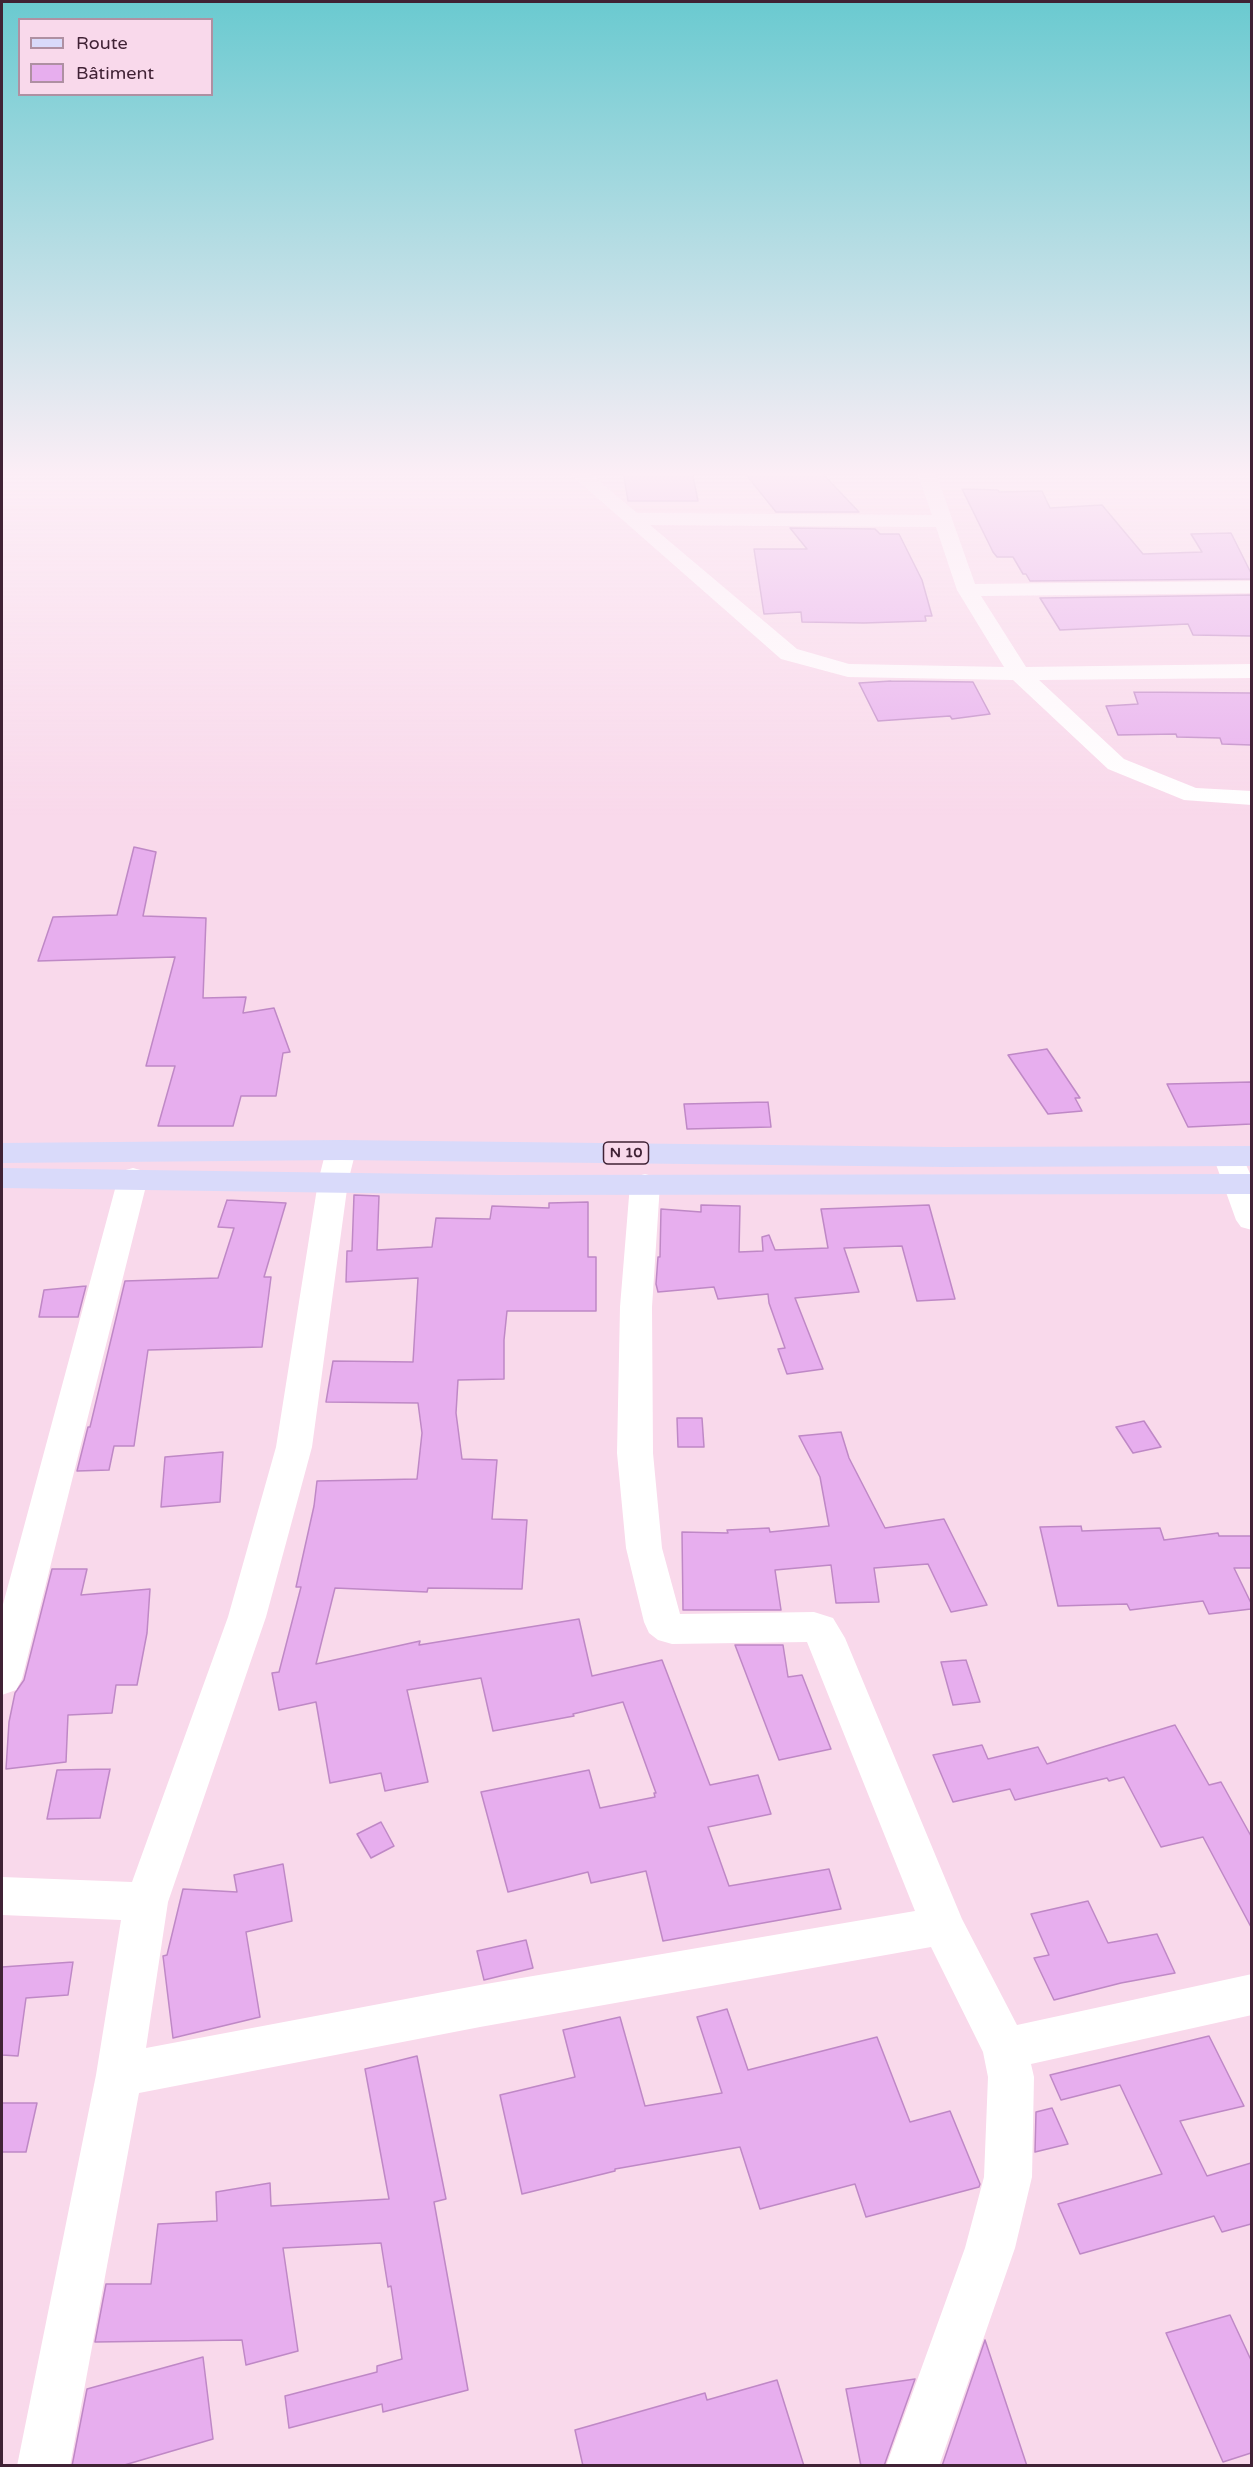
<!DOCTYPE html>
<html>
<head>
<meta charset="utf-8">
<style>
  body { margin:0 }
  #map { position:relative; width:1253px; height:2467px; overflow:hidden; background:#f9d9eb; font-family:"Varela Round",sans-serif }
  canvas { display:block }
  .frame { position:absolute; inset:0; border:3px solid #402235; pointer-events:none }
  .legend { position:absolute; left:18px; top:18px; width:195px; height:78px; box-sizing:border-box; background:#f9d9eb; border:2px solid #af90a2; margin:0; padding:8px 10px; list-style:none; font-size:18px; color:#402235 }
  .legend li { display:flex; align-items:center; gap:12px; height:30px }
  .legend b { width:30px; border:2px solid #af90a2 }
</style>
</head>
<body>
<div id="map">
<canvas width="1253" height="2467"></canvas>
<div class="frame"></div>
<ul class="legend">
<li><b style="height:8px;background:#d9dafa"></b>Route</li>
<li><b style="height:16px;background:#e7aeee"></b>Bâtiment</li>
</ul>
</div>
<script>
const context = document.querySelector('canvas').getContext('2d');
context.lineJoin = 'round';
function fillPath(path, color) { context.fillStyle = color; context.fill(path, 'evenodd'); }
const shape = rows => new Path2D(rows.map(r => 'M' + r).join(''));
function strokePath(path, color, width, dash) { context.strokeStyle = color; context.lineWidth = width; context.lineCap = dash ? 'butt' : 'round'; context.setLineDash(dash || []); context.stroke(path); }
function write(font, color, halo, rows, align = 'center') {
  context.font = font + ' "Varela Round",sans-serif'; context.lineWidth = 4.5; context.setLineDash([]); context.textBaseline = 'middle'; context.strokeStyle = halo; context.fillStyle = color; for (const [text, x, y, turn = 0] of rows) {
    context.save(); context.translate(x, y); context.rotate((+turn || 0) * Math.PI / 180); context.textAlign = isNaN(turn) ? turn : align; if (halo) context.strokeText(text, 0, 0); context.fillText(text, 0, 0); context.restore();
  }
}
const building = shape([
  [623,471,692,471,698,501,628,501,623,471],
  [743,471,821,472,859,512,776,512,743,471],
  [962,489,998,490,999,492,1042,491,1050,508,1102,505,1143,554,1202,552,1191,534,1231,533,1251,573,1251,579,1030,581,1026,574,1023,574,1013,557,997,557,993,552,962,489],
  [790,528,875,529,880,534,899,534,922,580,932,616,925,616,926,621,864,623,802,622,801,612,764,614,754,549,807,549,790,528],
  [1251,595,1251,636,1193,635,1188,624,1060,630,1040,598,1251,595],
  [891,681,973,682,990,714,952,719,950,716,878,721,859,683,891,681],
  [1134,692,1251,693,1251,745,1222,744,1220,738,1177,737,1176,734,1118,735,1106,706,1138,704,1134,692],
  [134,847,156,852,143,916,206,918,203,998,246,997,243,1013,274,1008,290,1052,283,1053,276,1096,241,1096,233,1126,158,1126,175,1066,146,1066,175,957,38,961,53,917,117,915,134,847],
  [1047,1049,1080,1098,1075,1098,1082,1111,1048,1114,1008,1055,1047,1049],
  [1251,1082,1251,1124,1188,1127,1167,1084,1251,1082],
  [768,1102,771,1127,687,1129,684,1104,768,1102],
  [354,1195,379,1196,377,1250,432,1247,436,1218,490,1219,492,1206,549,1208,549,1203,588,1202,588,1257,596,1257,596,1311,507,1311,504,1340,504,1379,458,1380,456,1413,462,1459,497,1460,492,1519,527,1520,522,1589,428,1588,427,1592,335,1588,316,1664,420,1641,419,1645,579,1619,592,1676,662,1660,710,1785,758,1775,771,1814,708,1827,729,1886,829,1869,841,1909,663,1941,646,1871,591,1883,588,1872,508,1892,481,1792,589,1770,600,1808,655,1797,654,1793,656,1793,623,1702,573,1714,574,1716,493,1731,481,1678,407,1690,428,1782,385,1791,381,1773,330,1783,316,1702,279,1710,272,1673,279,1672,301,1587,296,1587,314,1506,317,1481,417,1479,422,1433,418,1403,326,1402,333,1361,413,1362,418,1278,346,1282,347,1251,352,1251,354,1195],
  [227,1200,286,1203,264,1277,271,1277,262,1347,148,1350,134,1446,114,1446,109,1470,77,1471,88,1427,90,1427,125,1281,218,1278,234,1228,218,1227,227,1200],
  [701,1205,740,1206,739,1252,763,1251,762,1237,769,1235,775,1250,828,1248,821,1209,929,1205,955,1299,917,1301,902,1246,844,1248,859,1292,795,1298,823,1369,787,1374,778,1349,785,1348,769,1303,768,1294,718,1299,714,1287,658,1292,656,1284,658,1257,660,1257,661,1209,701,1212,701,1205],
  [86,1286,78,1317,39,1317,44,1290,86,1286],
  [677,1418,702,1418,704,1447,678,1447,677,1418],
  [1144,1421,1161,1447,1133,1453,1116,1427,1144,1421],
  [841,1432,849,1458,885,1528,944,1519,987,1605,951,1612,928,1564,874,1568,879,1602,836,1603,831,1565,775,1570,781,1610,683,1610,682,1532,728,1533,727,1530,769,1528,770,1532,829,1526,820,1477,799,1436,841,1432],
  [223,1452,220,1502,161,1507,165,1457,223,1452],
  [1081,1526,1082,1531,1160,1528,1164,1540,1218,1533,1219,1536,1251,1536,1251,1568,1234,1568,1251,1603,1251,1609,1209,1614,1203,1601,1130,1610,1127,1604,1058,1606,1040,1527,1081,1526],
  [52,1569,87,1569,81,1595,150,1589,147,1633,137,1685,116,1685,112,1713,68,1715,66,1762,6,1769,9,1722,15,1693,24,1680,52,1569],
  [735,1645,783,1645,788,1677,802,1675,831,1749,779,1760,735,1645],
  [966,1660,980,1702,953,1705,941,1662,966,1660],
  [1175,1725,1209,1785,1221,1782,1251,1836,1251,1927,1203,1837,1161,1847,1124,1777,1109,1781,1107,1778,1015,1800,1010,1789,953,1802,933,1755,982,1745,988,1759,1038,1747,1047,1764,1175,1725],
  [110,1769,100,1818,47,1819,57,1770,110,1769],
  [381,1822,394,1846,371,1858,357,1834,381,1822],
  [283,1864,292,1921,246,1932,260,2017,173,2038,163,1956,167,1955,183,1889,237,1892,234,1875,283,1864],
  [1088,1901,1108,1943,1157,1934,1175,1973,1121,1983,1054,2000,1034,1958,1049,1955,1031,1914,1088,1901],
  [526,1940,533,1968,484,1980,477,1951,526,1940],
  [73,1962,68,1995,26,1998,18,2056,2,2055,2,1967,73,1962],
  [727,2009,748,2070,877,2037,910,2122,950,2111,980,2184,979,2187,866,2217,855,2184,760,2209,740,2147,615,2169,615,2171,522,2194,500,2095,575,2077,563,2030,620,2017,645,2106,722,2093,697,2017,727,2009],
  [1209,2036,1244,2106,1180,2121,1207,2176,1251,2163,1251,2224,1222,2232,1214,2216,1080,2254,1058,2204,1162,2174,1120,2085,1061,2100,1050,2075,1209,2036],
  [417,2056,446,2199,434,2202,468,2390,383,2412,382,2404,289,2428,285,2396,377,2372,377,2366,402,2359,391,2286,388,2287,381,2243,283,2248,298,2351,246,2365,242,2340,95,2342,106,2284,151,2284,158,2224,217,2221,216,2192,270,2183,271,2206,389,2199,365,2069,417,2056],
  [2,2103,37,2103,26,2152,2,2152,2,2103],
  [1052,2108,1068,2144,1035,2152,1036,2112,1052,2108],
  [1230,2315,1251,2360,1251,2453,1223,2462,1166,2333,1230,2315],
  [985,2340,1027,2466,942,2466,985,2340],
  [203,2357,213,2439,121,2466,72,2466,87,2389,203,2357],
  [915,2379,884,2466,861,2466,846,2389,915,2379],
  [777,2380,804,2466,583,2466,575,2430,705,2393,707,2400,777,2380]
]);
fillPath(building, '#e7aeee');
strokePath(building, '#bf88c6', 1.5);
fillPath(shape([
  [567,471,587,471,637,513,932,515,917,471,935,471,975,584,1252,581,1252,593,981,596,1026,667,1252,664,1252,678,1039,680,1124,759,1196,788,1252,791,1252,805,1184,800,1108,769,1013,680,848,677,781,659,567,471],
  [650,525,936,527,957,590,1004,667,849,664,797,649,650,525],
  [341,1141,352,1143,356,1150,348,1182,312,1447,266,1617,168,1902,146,2048,480,1985,915,1911,807,1642,672,1644,658,1640,649,1633,644,1622,626,1548,617,1453,620,1307,630,1184,634,1177,645,1174,656,1177,660,1184,652,1307,653,1453,662,1548,680,1614,814,1612,833,1618,845,1638,962,1919,1017,2025,1252,1974,1252,2015,1031,2064,1034,2077,1032,2177,1015,2248,939,2466,886,2466,965,2248,984,2177,988,2077,983,2052,931,1947,480,2027,139,2093,70,2466,17,2466,96,2075,121,1920,2,1915,2,1877,132,1882,228,1617,276,1447,318,1182,326,1150,330,1143,341,1141],
  [1228,1147,1239,1149,1252,1178,1252,1230,1241,1227,1236,1220,1213,1156,1217,1149,1228,1147],
  [133,1168,144,1171,148,1178,22,1679,16,1690,2,1695,2,1608,118,1178,122,1171,133,1168]
]), '#fff');
fillPath(shape([
  [341,1140,946,1147,1252,1146,1252,1166,946,1167,341,1160,2,1163,2,1143,341,1140],
  [2,1168,500,1175,1252,1174,1252,1194,500,1195,2,1188,2,1168]
]), '#d9dafa');
const sky = context.createLinearGradient(0, 0, 0, 817);
sky.addColorStop(0, '#6acad0');
sky.addColorStop(0.58, '#fceef6');
sky.addColorStop(1, '#fceef600');
context.fillStyle = sky;
context.fillRect(0, 0, 1253, 817);
for (const [x, y, w] of [
  [626,1153,45]
]) { const box = new Path2D(); box.roundRect(x - w / 2, y - 11, w, 22, 4.5); context.fillStyle = '#f9d9eb'; context.fill(box); strokePath(box, '#402235', 1.5); }
write('bold 14px', '#402235', null, [
  ["N 10",626,1153]
]);
</script>
</body>
</html>
